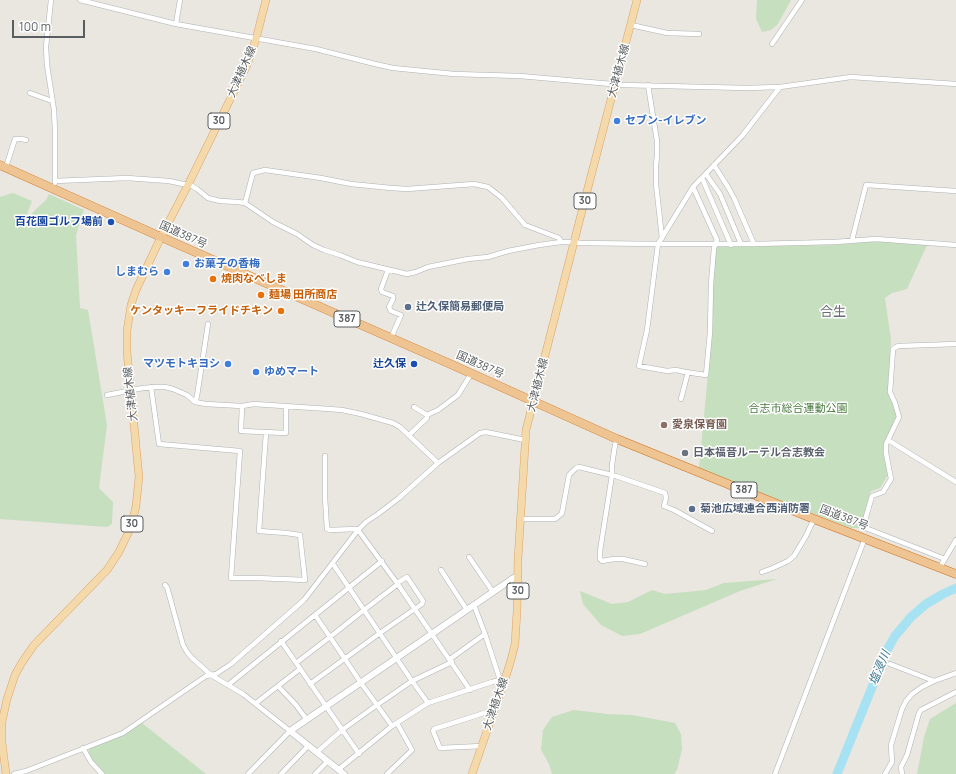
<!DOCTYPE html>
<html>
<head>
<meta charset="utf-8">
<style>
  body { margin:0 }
  #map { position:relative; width:956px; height:774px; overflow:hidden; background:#eae6e0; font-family:Manrope,sans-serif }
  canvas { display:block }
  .scale { position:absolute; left:12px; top:20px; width:73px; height:18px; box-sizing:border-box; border:2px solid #595d5f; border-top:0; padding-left:5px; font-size:12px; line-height:14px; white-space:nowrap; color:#595d5f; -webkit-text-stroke:3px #fff; paint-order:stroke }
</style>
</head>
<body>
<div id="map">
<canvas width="956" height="774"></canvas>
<div class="scale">100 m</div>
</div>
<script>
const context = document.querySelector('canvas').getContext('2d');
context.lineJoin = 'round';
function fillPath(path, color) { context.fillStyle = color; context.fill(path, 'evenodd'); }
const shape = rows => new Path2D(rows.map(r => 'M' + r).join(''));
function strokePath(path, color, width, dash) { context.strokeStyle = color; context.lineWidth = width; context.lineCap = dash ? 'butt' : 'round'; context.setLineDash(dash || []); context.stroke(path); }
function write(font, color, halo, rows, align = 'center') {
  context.font = font + ' Manrope,"Noto Sans JP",sans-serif'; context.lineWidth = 3; context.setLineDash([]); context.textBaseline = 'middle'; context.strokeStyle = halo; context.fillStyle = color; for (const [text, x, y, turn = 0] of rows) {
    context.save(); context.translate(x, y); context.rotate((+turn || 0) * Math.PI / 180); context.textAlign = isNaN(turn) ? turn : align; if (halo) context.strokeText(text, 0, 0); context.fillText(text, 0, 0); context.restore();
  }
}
fillPath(shape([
  [757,0,791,0,778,24,771,30,762,32,756,19],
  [13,193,32,201,24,222,28,224,33,212,46,200,49,194,84,210,76,235,80,308,88,310,107,425,99,488,113,502,112,524,107,527,0,519,0,197],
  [877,241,927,245,907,289,892,293,885,298,891,340,888,392,898,418,885,442,884,458,888,475,880,488,871,491,861,528,851,528,699,469,712,332,713,284,716,247,835,245],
  [777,579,740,591,640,634,622,636,601,625,583,604,580,591,612,604,628,602,652,590,665,594,706,590,724,583],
  [956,703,956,774,917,774,924,737,930,719],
  [574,710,607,714,632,715,675,723,681,734,682,749,677,770,674,774,552,774,549,764,541,750,543,730,552,717],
  [142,723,206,774,105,774,92,761,88,752,90,748,124,735]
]), '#c6dfbf');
strokePath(shape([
  [837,774,887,650,895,636,911,617,926,604,943,594,956,588]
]), '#a7e2f3', 9);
const street = shape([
  [51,0,46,47,47,65,54,110,55,131,55,183],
  [80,0,176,24,316,49,375,64,393,68,454,74,520,76,623,85,746,88,780,87,851,77,956,84],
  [176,24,180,0],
  [631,25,667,33,699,34],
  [772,44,802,0],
  [648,85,657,141,657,156,656,165,656,184,662,238],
  [30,93,52,101],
  [714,165,728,187,734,198,754,244],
  [6,167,15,139,22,139,26,140],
  [706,174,720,194,741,244],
  [702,178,731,245],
  [55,181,127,178,169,181,192,186,197,189,208,198,220,201,238,202,245,203,273,222,297,234,313,245,324,250,340,255,357,262,407,274,416,272,428,267,468,259,488,257,508,251,539,245,561,242,575,242,580,243,658,244,754,244,835,242,876,239,956,245],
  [693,187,717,240,714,248,711,284,710,332,706,375,685,372,676,370,667,371,639,366,647,330,658,244,693,187,742,136,780,87],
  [245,203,253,173,265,170,321,178,351,184,391,188,407,189,474,184,488,187,502,198,525,225,559,238,561,242],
  [852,240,866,185,956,191],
  [388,270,381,289,382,292,393,296,393,299,389,307,391,311,401,315,391,338],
  [208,324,197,396,195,402,206,404,242,406,254,404,329,409,342,410,361,414,393,423,400,427,438,463],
  [151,387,159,444,240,451,231,578,256,578,305,580,300,535,286,533,259,531,266,433],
  [107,395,143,388,156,387,165,387,173,389,187,395,195,402],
  [681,399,688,372],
  [242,406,241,431,286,433,286,406],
  [414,407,427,415],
  [409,435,427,418,427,415,438,410,458,395,471,374],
  [617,439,615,445,612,465,612,475,600,551,600,559,602,561,614,559,623,559,645,564],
  [888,440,956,482],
  [325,456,325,497,327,529,330,530,356,529,358,530,397,583,470,690],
  [520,519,555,519,559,516,562,513,569,475,576,468,579,467,616,476,665,493,666,498,664,506,674,510,712,531],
  [469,557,493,592],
  [945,559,863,527,872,496,883,492,891,479,886,453,886,444,899,417,895,403,890,392,893,349,898,346,956,344],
  [333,564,364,610,398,584],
  [940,567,956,540],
  [441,570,467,610],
  [762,572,773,568,788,561,794,556,806,536,814,519],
  [165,585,167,587,183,645,187,652,192,658,211,675,243,694,290,731,248,774],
  [474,605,485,634],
  [281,641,359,754],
  [450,659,485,634,500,680],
  [296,663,330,637,364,610,412,681,377,705,361,683,345,659,315,615],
  [890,664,934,681],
  [310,684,380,633,422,604,423,601,407,577,397,583],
  [228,685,382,561],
  [278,686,300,669],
  [256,703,278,686,296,705,307,720],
  [428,703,412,681,452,662],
  [482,746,440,748,433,731,434,729,475,716,490,711,494,711],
  [83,748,91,762,102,774],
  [317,752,342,730,377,705,392,726],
  [339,769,392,726,428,703,492,682,505,679],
  [14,774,26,771,123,733,206,676,216,674,231,664,304,600,358,530,366,522,378,514,399,498,438,463,480,433,486,432,525,440],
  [281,774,308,746],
  [315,774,328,761],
  [387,774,412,750,397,723],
  [775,774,865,538],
  [885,774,892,762,891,745,902,709,906,701,912,694,922,687,934,681,956,673],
  [902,774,901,767,907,755,919,713,921,710,956,692]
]);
const secondary = shape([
  [344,774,290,731,493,592,512,579,518,576]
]);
const primary = shape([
  [6,774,2,743,2,722,7,699,15,675,21,664,34,645,107,570,119,552,131,527,136,506,139,477,127,352,127,331,131,305,136,290,161,237,188,185,247,65,256,39,266,0],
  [472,774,505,679,511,660,515,644,517,611,518,559,526,430,585,199,637,0]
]);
const highway = shape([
  [0,165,161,237,448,363,617,439,814,519,956,574]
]);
strokePath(street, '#aeb2b4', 5.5);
strokePath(secondary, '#b0b4b6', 7);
strokePath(primary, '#dea365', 8);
strokePath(highway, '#ce711c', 9);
strokePath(street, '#fff', 4.5);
strokePath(secondary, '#fff', 6);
strokePath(primary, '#f4d9ab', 7);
strokePath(highway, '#eec492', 8);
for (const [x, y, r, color] of [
  [617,121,4,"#3f7fe0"],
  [111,222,4,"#1a4fb4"],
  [186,264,4,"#3f7fe0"],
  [167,272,4,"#3f7fe0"],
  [213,279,4,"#e8710a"],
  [261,295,4,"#e8710a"],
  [408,307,4,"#5c6f8a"],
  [281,311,4,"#e8710a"],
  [228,364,4,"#3f7fe0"],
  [414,364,4,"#1a4fb4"],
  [256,372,4,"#3f7fe0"],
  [664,425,4,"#8d6e63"],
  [685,453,4,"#6b7280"],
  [692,509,4,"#5c6f8a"]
]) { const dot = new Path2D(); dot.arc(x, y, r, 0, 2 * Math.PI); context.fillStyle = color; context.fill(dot); strokePath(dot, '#fff', 1.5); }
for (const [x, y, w] of [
  [219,121,22],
  [585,201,22],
  [347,319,26],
  [744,490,26],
  [132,524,22],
  [518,591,22]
]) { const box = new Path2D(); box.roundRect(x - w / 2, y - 8, w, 16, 3); context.fillStyle = '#fff'; context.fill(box); strokePath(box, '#595d5f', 1); }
write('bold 10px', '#595d5f', null, [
  ["30",219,121],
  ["30",585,201],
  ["387",347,319],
  ["387",744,490],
  ["30",132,524],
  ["30",518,591]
]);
write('11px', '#595d5f', '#fff', [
  ["大津植木線",619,71,-75],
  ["大津植木線",242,72,-66],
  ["国道387号",183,235,24],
  ["国道387号",480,365,24],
  ["大津植木線",538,385,-76],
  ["大津植木線",131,394,-96],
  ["国道387号",844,518,21],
  ["大津植木線",496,704,-71]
]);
write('bold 11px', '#366cbe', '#fff', [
  ["セブン-イレブン",625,121],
  ["お菓子の香梅",194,264],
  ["しまむら",159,272,"right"],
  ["マツモトキヨシ",220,364,"right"],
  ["ゆめマート",264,372]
], 'left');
write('bold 11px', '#164399', '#fff', [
  ["百花園ゴルフ場前",103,222],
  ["辻久保",406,364]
], 'right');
write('bold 11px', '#c56008', '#fff', [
  ["焼肉なべしま",221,279],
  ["麺場 田所商店",269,295],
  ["ケンタッキーフライドチキン",273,311,"right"]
], 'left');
write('bold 11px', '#4e5e75', '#fff', [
  ["辻久保簡易郵便局",416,307],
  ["菊池広域連合西消防署",700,509]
], 'left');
write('11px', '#477a3d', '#fff', [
  ["合志市総合運動公園",798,409]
]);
write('bold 11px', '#785e54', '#fff', [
  ["愛泉保育園",672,425]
], 'left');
write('bold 11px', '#5b616d', '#fff', [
  ["日本福音ルーテル合志教会",693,453]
], 'left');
write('italic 12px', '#427a92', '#fff', [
  ["塩浸川",880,668,-67]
]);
write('13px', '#6a6f71', '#fff', [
  ["合生",833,312]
]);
</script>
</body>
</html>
